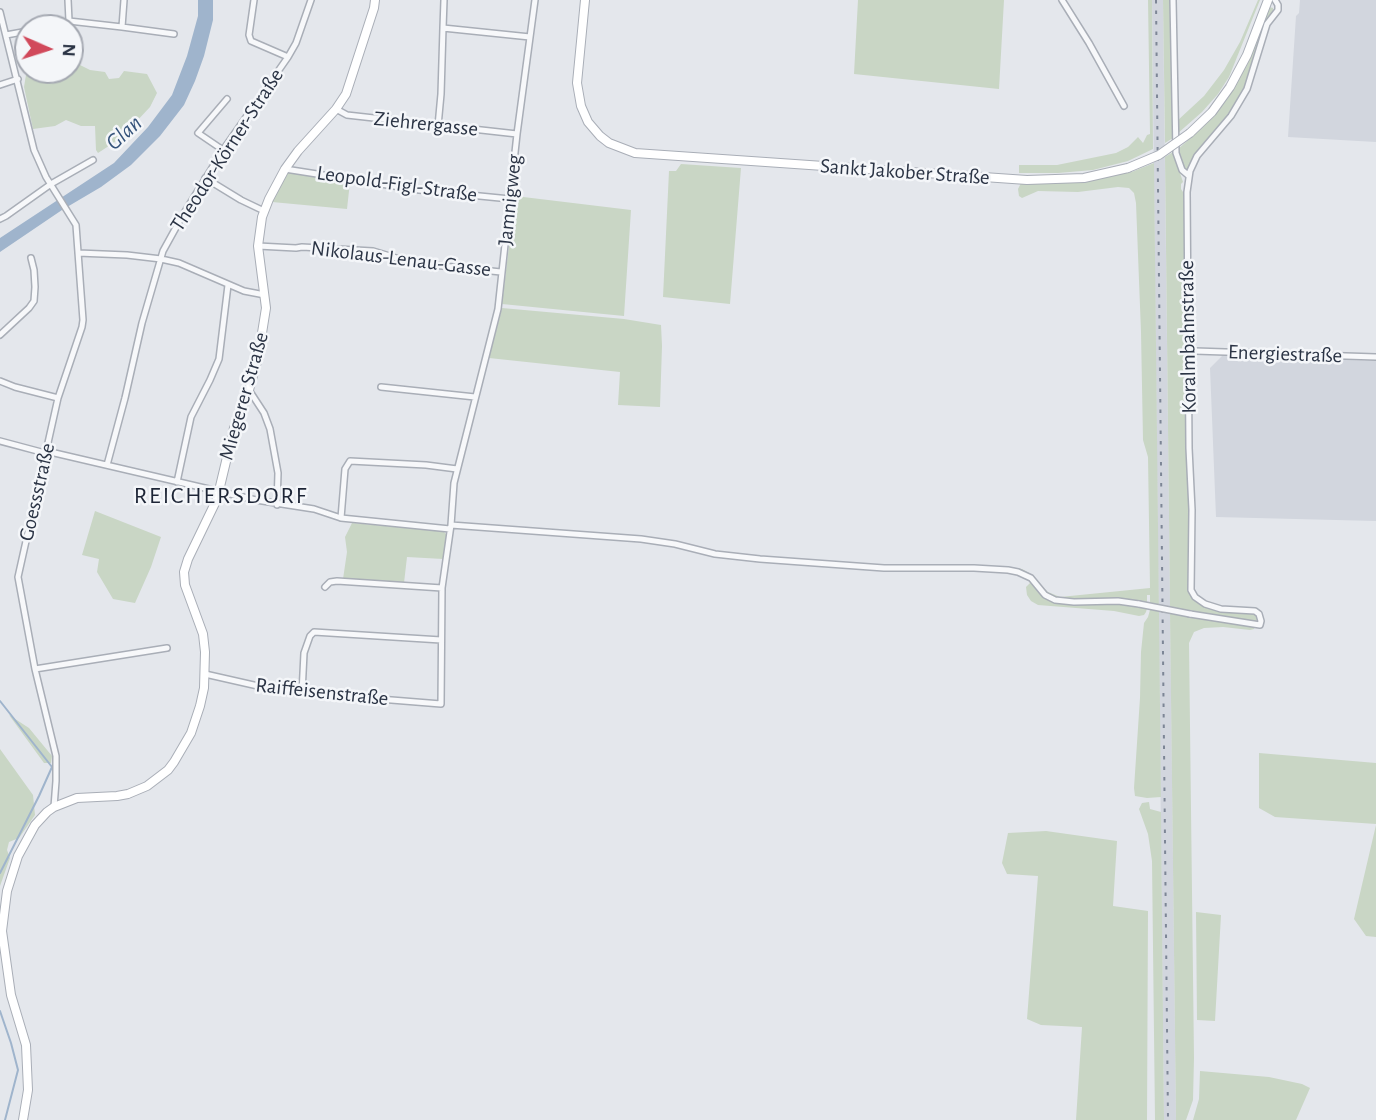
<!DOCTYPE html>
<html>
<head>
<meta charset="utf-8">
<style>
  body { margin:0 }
  #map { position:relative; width:1376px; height:1120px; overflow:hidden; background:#e4e7ec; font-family:"Alegreya Sans",sans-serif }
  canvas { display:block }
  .north { position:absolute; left:14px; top:14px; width:70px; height:70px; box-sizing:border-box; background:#f4f6f9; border:2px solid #a4a8b1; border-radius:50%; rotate:93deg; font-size:19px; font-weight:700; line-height:28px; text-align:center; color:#2b3445 }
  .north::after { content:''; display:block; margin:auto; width:24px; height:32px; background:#d1495b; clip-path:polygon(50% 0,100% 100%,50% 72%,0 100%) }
</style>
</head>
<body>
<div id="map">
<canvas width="1376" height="1120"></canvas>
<div class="north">N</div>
</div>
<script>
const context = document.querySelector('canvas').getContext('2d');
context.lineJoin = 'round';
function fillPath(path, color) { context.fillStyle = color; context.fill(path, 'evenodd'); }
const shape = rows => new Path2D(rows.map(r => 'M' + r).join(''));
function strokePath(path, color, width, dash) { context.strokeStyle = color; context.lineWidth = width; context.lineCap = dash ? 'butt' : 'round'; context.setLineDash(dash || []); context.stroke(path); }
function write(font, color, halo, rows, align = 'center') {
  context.font = font + ' "Alegreya Sans",sans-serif'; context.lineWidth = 5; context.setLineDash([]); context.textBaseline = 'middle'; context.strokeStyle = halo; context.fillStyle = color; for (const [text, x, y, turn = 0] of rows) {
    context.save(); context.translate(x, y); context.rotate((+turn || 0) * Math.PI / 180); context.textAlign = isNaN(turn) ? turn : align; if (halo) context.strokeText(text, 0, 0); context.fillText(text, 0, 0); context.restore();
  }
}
fillPath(shape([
  [1152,0,1163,0,1176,1120,1164,1120],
  [1300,0,1376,0,1376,142,1288,137,1296,16,1299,13],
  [1222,356,1376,361,1376,521,1216,517,1210,368]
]), '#d2d6de');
fillPath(shape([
  [858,0,1004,0,999,89,854,74],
  [1148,0,1152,0,1153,149,1128,161,1093,170,1058,173,1019,173,1019,165,1057,165,1116,153,1128,147,1138,137,1143,143,1147,135,1150,134],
  [1163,0,1171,0,1173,138,1165,143],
  [1258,0,1260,0,1229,77,1218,94,1202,112,1177,134,1177,121,1204,96,1224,70,1240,42],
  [1269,7,1273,8,1273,12,1265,26,1249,79,1240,98,1225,121,1198,151,1188,170,1185,169,1180,163,1178,149,1203,127,1228,98,1247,65],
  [70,61,74,62,90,70,105,72,109,79,119,78,124,71,147,74,157,93,150,107,121,138,98,153,96,150,95,126,81,126,66,120,55,126,33,129,24,87,27,69,70,70],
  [1173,152,1183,182,1181,184,1181,189,1185,195,1188,468,1190,511,1189,589,1194,600,1205,607,1220,611,1252,613,1257,617,1257,620,1255,622,1170,607,1165,157],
  [1154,163,1161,797,1147,798,1135,796,1134,788,1140,698,1141,652,1144,623,1148,617,1150,610,1150,595,1147,595,1147,603,1140,601,1074,601,1055,599,1045,592,1030,575,1009,567,1022,569,1029,573,1048,592,1060,597,1150,588,1148,457,1143,440,1141,332,1136,203,1134,193,1129,188,1118,187,1078,192,1038,191,1022,198,1019,196,1018,189,1021,183,1054,183,1084,182,1128,172,1129,173],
  [681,164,741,168,730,304,663,297,669,171,676,171],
  [288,172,350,182,347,209,272,202],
  [515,196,631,210,624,316,502,304],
  [502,308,624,319,661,325,662,346,660,407,618,405,620,372,489,358],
  [95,511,161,537,151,567,135,603,113,599,97,572,99,559,82,555],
  [352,523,443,531,447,535,443,559,407,557,404,583,343,579,347,552,345,537],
  [1030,583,1034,584,1046,598,1055,602,1073,604,1128,604,1147,608,1146,612,1144,615,1139,616,1114,611,1038,605,1031,601,1027,595,1026,587],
  [1170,613,1255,627,1254,629,1250,630,1223,627,1204,628,1194,632,1189,643,1194,1058,1193,1100,1186,1120,1176,1120],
  [9,715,29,728,52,756,51,763,44,763],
  [0,749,33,795,35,815,19,838,9,842,7,850,10,858,0,886],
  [1259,753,1376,763,1376,824,1275,817,1259,808],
  [1149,802,1150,809,1161,812,1164,1120,1155,1120,1152,861,1148,834,1139,809,1142,803],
  [1376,825,1376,937,1366,936,1354,919],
  [1046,831,1117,841,1113,906,1148,911,1147,1120,1076,1120,1082,1027,1041,1025,1027,1019,1038,876,1007,874,1002,863,1008,833],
  [1196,912,1221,915,1215,1021,1197,1020],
  [1200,1071,1269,1077,1302,1084,1310,1088,1296,1120,1193,1120,1199,1099]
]), '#c9d6c5');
fillPath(shape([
  [198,0,213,0,213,20,204,56,195,81,184,105,160,136,131,165,101,187,62,210,0,252,0,238,114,163,148,127,172,95,187,56,198,16]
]), '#9fb4cc');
strokePath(shape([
  [0,701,52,767,39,796,0,873],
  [0,1011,11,1043,18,1070,5,1120]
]), '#9fb4cc', 2);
const street = shape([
  [68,0,69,21],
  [124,0,122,27,174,34],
  [254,0,249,35,251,41,288,57],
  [444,0,443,28,530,37],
  [1062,0,1089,43,1124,106],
  [1173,0,1176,153,1182,170,1189,176],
  [0,12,34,150,46,177,76,225,83,320,82,327,58,398,18,577,35,669,56,756,56,781,54,807],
  [42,28,69,21,122,27],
  [6,35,28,31],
  [0,85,18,79],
  [336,109,347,115,517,134],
  [438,126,441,94,443,28],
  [223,150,198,133,227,99],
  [285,169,419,190,510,199],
  [205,178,241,200,264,211],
  [0,219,6,216,51,184,93,160],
  [258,246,296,248,302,247,373,251,413,263,501,272],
  [78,253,127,255,161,259,179,263,244,291,265,295],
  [0,335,29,308,34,301,35,287,34,270,31,258],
  [1195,351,1376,357],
  [0,381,15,387,58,398],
  [381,387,475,397],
  [249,390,264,413,270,429,278,473,277,505],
  [0,441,45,453],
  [46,451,256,500,314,509,341,518,450,529],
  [107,465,125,398,142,323,163,251,184,213,223,150,288,57,296,43,311,0],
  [177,482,191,417,210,380,219,359,228,285],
  [341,518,345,469,350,461,426,465,457,469],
  [451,525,641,539,675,544,715,554,760,559,884,568,974,568,1008,570,1018,572,1031,578,1045,595,1055,600,1074,602,1118,601,1139,604],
  [325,587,330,582,337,581,442,588],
  [1190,614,1260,625,1261,621,1259,614,1255,611,1221,609,1205,604,1195,597,1191,590,1192,510,1189,448,1187,192,1190,171,1197,156,1231,116,1247,89,1267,24,1278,10,1278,5,1275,0],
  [35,669,167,648],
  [205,674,280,691,441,704,442,588,451,525,454,483,498,309,517,134,535,0],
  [302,693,304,653,310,636,314,632,441,640]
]);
const secondary = shape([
  [585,0,577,83,581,106,588,122,600,136,609,143,635,153,1027,180,1084,178,1128,168],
  [1190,133,1212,112,1230,87,1247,55,1268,0],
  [23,1120,28,1090,26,1045,11,995,2,931,7,891,18,856,35,825,47,812,54,807,77,798,117,796,128,794,147,786,168,770,174,762,191,733,200,706,204,688,205,652,203,634,185,585,184,572,188,559,217,499,234,428,249,390,258,358,266,308,258,246,262,217,269,199,285,169,298,151,336,109,346,94,374,8,375,0]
]);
strokePath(street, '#a9aeb7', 8);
strokePath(secondary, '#a9aeb7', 10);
strokePath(street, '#f7f8fa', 5);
strokePath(secondary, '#fff', 8);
strokePath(shape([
  [1156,0,1168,1120]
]), '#7d8696', 2, [3.5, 7]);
const streetBridge = shape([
  [1139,604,1190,614]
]);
const secondaryBridge = shape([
  [1128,168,1159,155,1190,133]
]);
strokePath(streetBridge, '#a9aeb7', 8, []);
strokePath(secondaryBridge, '#a9aeb7', 10, []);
strokePath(streetBridge, '#f7f8fa', 5);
strokePath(secondaryBridge, '#fff', 8);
write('21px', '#2b3445', '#f4f6f9', [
  ["Ziehrergasse",426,124,6],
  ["Theodor-Körner-Straße",227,150,-57],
  ["Sankt Jakober Straße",905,172,4],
  ["Leopold-Figl-Straße",397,184,8],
  ["Jamnigweg",510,200,-84],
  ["Nikolaus-Lenau-Gasse",401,259,7],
  ["Koralmbahnstraße",1188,337,-91],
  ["Energiestraße",1285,354,2],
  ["Miegerer Straße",244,396,-74],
  ["Goessstraße",37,492,-77],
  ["Raiffeisenstraße",322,692,6]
]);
write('italic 23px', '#34527a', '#f4f6f9', [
  ["Glan",124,133,-42]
]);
context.letterSpacing = '2px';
write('24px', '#1d2536', '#f4f6f9', [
  ["REICHERSDORF",221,496]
]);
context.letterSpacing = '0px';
</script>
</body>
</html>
